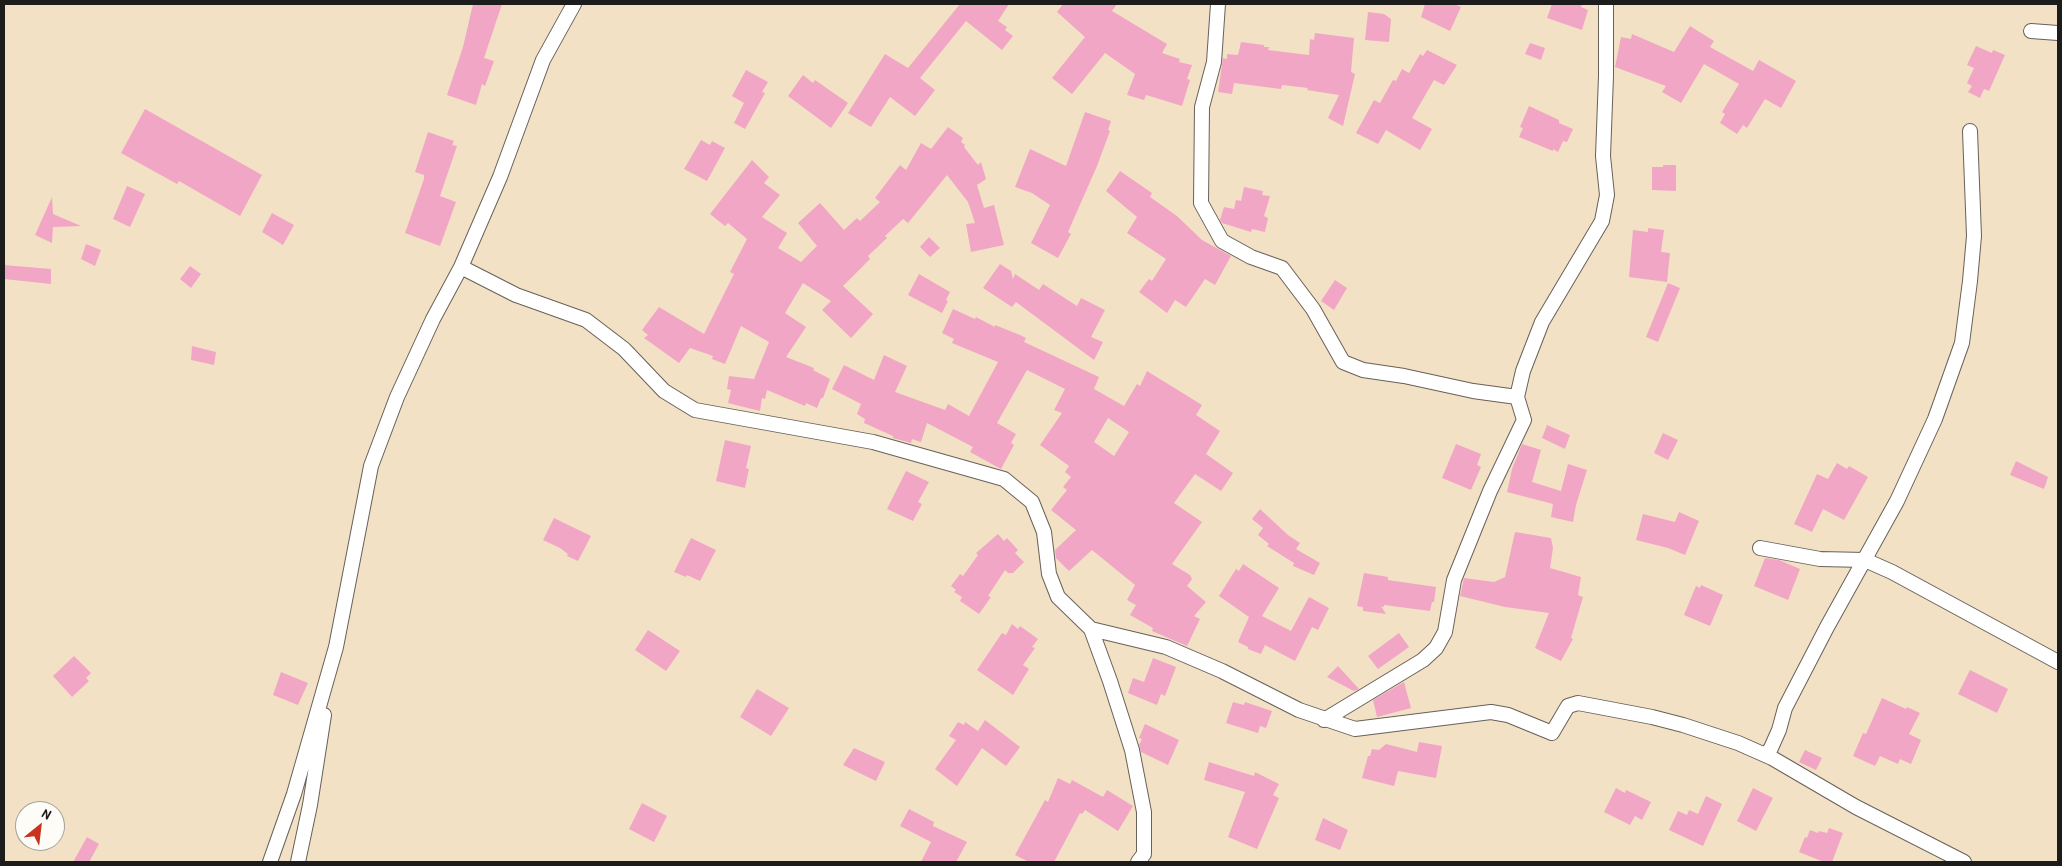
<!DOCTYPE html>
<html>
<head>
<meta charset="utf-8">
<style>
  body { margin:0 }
  #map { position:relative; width:2062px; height:866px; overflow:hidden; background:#f3e1c6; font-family:"Patrick Hand",sans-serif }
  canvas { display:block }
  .frame { position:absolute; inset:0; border:5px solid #1c1c1c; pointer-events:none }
  .north { position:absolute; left:15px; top:801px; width:50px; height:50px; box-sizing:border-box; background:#fdfcf7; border:1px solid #a3a29f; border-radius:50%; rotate:29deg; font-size:14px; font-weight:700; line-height:20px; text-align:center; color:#1c1c1c }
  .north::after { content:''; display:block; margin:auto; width:18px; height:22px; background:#c8321e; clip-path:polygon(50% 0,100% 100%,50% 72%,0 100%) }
</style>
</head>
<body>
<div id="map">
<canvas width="2062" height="866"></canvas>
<div class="frame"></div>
<div class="north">N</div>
</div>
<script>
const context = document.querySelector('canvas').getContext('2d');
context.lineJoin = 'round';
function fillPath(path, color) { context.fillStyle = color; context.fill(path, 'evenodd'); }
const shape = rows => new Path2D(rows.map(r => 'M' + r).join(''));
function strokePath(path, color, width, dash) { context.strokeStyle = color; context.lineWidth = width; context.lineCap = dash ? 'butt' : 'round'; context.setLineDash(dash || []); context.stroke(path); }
fillPath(shape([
  [473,4,502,4,484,58,494,61,485,86,482,84,476,105,447,95,463,47],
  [960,4,1009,4,998,21,1007,27,1005,30,1013,36,1002,50,966,21,920,78,935,90,915,116,890,97,871,127,848,113,885,54,908,68],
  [1063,4,1117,4,1112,11,1167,44,1162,53,1180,59,1179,62,1192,65,1187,79,1190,80,1182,106,1146,95,1144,100,1127,95,1135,74,1105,53,1072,94,1052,78,1085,37,1057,12],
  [1425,4,1454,4,1461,7,1450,31,1421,17],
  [1552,4,1582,4,1581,7,1588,10,1582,30,1547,18],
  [1368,12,1384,14,1391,19,1389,42,1365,40],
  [1690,26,1714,41,1710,47,1753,71,1759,60,1796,81,1781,108,1765,99,1747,128,1743,125,1737,134,1720,123,1725,114,1722,112,1739,84,1704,64,1681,103,1662,92,1666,86,1615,67,1621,37,1631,39,1632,34,1674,52],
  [1315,33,1354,38,1351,72,1355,74,1343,126,1328,118,1339,95,1307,90,1308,88,1282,85,1281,89,1234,83,1232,94,1218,92,1223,58,1227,59,1227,54,1238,55,1241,42,1264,45,1264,47,1269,47,1268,50,1309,55,1310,39,1314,40],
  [1530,43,1545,48,1541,60,1525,54],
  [1976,46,1992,53,1993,50,2005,55,1989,91,1984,89,1980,98,1968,92,1972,86,1967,83,1974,68,1967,65],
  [1427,50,1457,65,1444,85,1434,80,1412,118,1432,129,1420,150,1386,130,1378,144,1356,133,1374,100,1380,103,1393,80,1396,81,1402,69,1409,73,1420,54,1423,56],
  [746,70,768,82,762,92,765,93,745,129,734,123,744,103,732,96],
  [803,75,813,83,815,80,848,103,831,128,788,96],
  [1529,106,1559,120,1559,123,1573,129,1567,142,1563,141,1558,152,1553,149,1553,151,1519,137,1523,128,1520,127],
  [145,109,262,175,240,216,179,181,177,184,121,153],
  [1085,112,1111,121,1108,130,1110,131,1097,166,1068,232,1071,234,1058,258,1031,243,1050,205,1032,193,1015,187,1030,149,1066,166],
  [948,127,963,138,961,142,965,145,964,147,978,165,981,162,986,179,977,185,984,208,994,205,1004,245,971,252,966,224,975,223,968,202,947,175,908,223,903,219,885,236,887,238,868,256,870,259,843,286,873,314,851,338,822,310,831,301,803,283,785,313,806,327,786,357,814,368,813,370,830,379,823,398,821,398,817,408,806,403,805,406,767,390,765,399,762,398,760,411,728,403,731,390,727,389,729,376,754,379,769,342,741,326,725,364,712,359,713,356,690,348,679,363,644,338,648,335,642,330,659,307,704,334,734,274,730,272,747,239,728,223,725,226,710,214,752,160,769,177,764,183,780,195,762,217,787,233,778,248,801,262,817,246,798,223,820,203,844,230,857,218,860,221,880,202,875,198,900,165,906,170,921,143,931,149],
  [428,132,454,141,452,145,457,146,440,196,456,202,440,246,405,233,424,179,424,175,415,172],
  [701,140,710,145,712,141,725,148,707,181,684,169],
  [1663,165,1676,165,1676,191,1652,190,1652,167,1663,167],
  [1120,171,1152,193,1150,197,1177,216,1202,240,1231,256,1215,285,1205,279,1186,307,1175,300,1167,313,1139,292,1149,279,1152,281,1166,259,1127,233,1137,217,1106,191],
  [127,186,145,194,130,227,113,219],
  [1244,187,1263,191,1262,195,1270,196,1264,216,1268,218,1265,232,1252,229,1251,232,1222,223,1220,220,1224,207,1234,209,1236,200,1241,201],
  [52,197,53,214,81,226,53,227,52,243,35,235],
  [272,213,294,225,283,245,262,232],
  [1648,228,1664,230,1661,252,1670,253,1667,282,1629,277,1633,230,1648,232],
  [929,237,940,248,930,257,920,247],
  [86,244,101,250,95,266,81,259],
  [1000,264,1011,271,1013,279,1015,274,1039,290,1043,284,1077,306,1081,298,1105,310,1091,337,1103,342,1094,360,1016,302,1012,307,983,288],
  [4,265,51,269,51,284,4,279],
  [190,266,201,274,191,288,180,279],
  [919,274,950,292,946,300,948,301,942,313,908,295],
  [1335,280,1347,288,1334,310,1321,301],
  [1668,283,1680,288,1658,342,1646,337],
  [953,309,975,319,976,317,995,327,995,325,1020,335,1026,338,1024,342,1099,377,1094,389,1124,406,1137,384,1140,386,1147,371,1202,405,1196,415,1220,431,1206,454,1233,473,1221,491,1195,474,1174,503,1202,522,1172,564,1190,575,1192,579,1187,586,1206,602,1194,616,1200,619,1187,646,1152,631,1153,628,1130,615,1136,605,1127,600,1135,585,1092,550,1069,571,1056,558,1055,550,1076,530,1051,510,1067,490,1063,487,1071,477,1065,472,1069,466,1040,445,1062,413,1054,410,1065,389,1027,370,997,423,1016,434,1011,443,1014,445,1001,469,970,452,973,447,927,423,921,442,912,439,911,443,893,438,893,436,864,423,865,419,857,414,861,404,832,389,844,365,874,380,884,355,907,366,895,392,945,410,948,404,969,416,998,362,952,343,954,339,942,333],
  [1108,418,1129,432,1114,456,1094,442],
  [192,346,216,352,214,365,191,360],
  [1547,425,1570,435,1565,449,1542,438],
  [1663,433,1678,440,1668,460,1654,453],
  [725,440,751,446,746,468,749,469,745,488,716,481],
  [1456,444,1481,454,1477,465,1481,467,1471,490,1442,478],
  [1522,444,1541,450,1532,482,1561,491,1568,464,1587,470,1576,505,1573,522,1551,517,1553,504,1507,492,1512,469],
  [2016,461,2048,477,2044,489,2010,475],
  [1837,463,1847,469,1849,466,1868,477,1844,520,1823,509,1812,532,1794,524,1817,474,1828,479],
  [906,471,929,482,918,502,922,504,913,521,887,509],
  [1260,509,1288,535,1300,543,1296,549,1320,563,1314,575,1293,566,1294,563,1267,546,1269,544,1258,535,1263,528,1252,519],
  [1679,512,1699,521,1685,555,1668,548,1636,540,1643,514,1675,522],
  [554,518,591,536,578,561,567,556,568,554,560,548,543,540],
  [1515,532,1551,538,1553,548,1550,568,1581,577,1578,595,1583,597,1571,638,1573,639,1561,661,1535,648,1549,613,1505,607,1460,596,1464,578,1494,582,1505,577],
  [998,534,1004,541,1007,538,1018,550,1015,553,1024,562,1013,573,1008,573,1005,570,988,596,991,597,979,614,960,601,962,597,954,592,956,590,951,586,960,574,963,576,978,555,976,553],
  [691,538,716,550,700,581,687,575,686,577,674,572],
  [1765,558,1779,560,1800,569,1788,600,1754,586],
  [1243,564,1279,588,1262,616,1291,631,1309,597,1329,608,1318,630,1312,627,1295,661,1265,645,1261,654,1248,649,1248,647,1238,642,1249,617,1219,596,1236,569,1239,571],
  [1364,573,1388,577,1388,580,1436,587,1434,602,1432,602,1430,611,1384,605,1384,607,1381,606,1386,614,1363,611,1363,607,1357,606],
  [1701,585,1723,595,1710,626,1684,615,1696,586,1700,588],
  [1012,624,1018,629,1020,626,1038,639,1032,647,1035,648,1023,665,1029,669,1013,695,977,670,1002,633,1006,635],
  [648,630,680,651,666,671,635,650],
  [1399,633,1409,647,1378,669,1368,656],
  [74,656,91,673,86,678,89,681,72,697,53,676],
  [1153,658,1176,667,1165,696,1161,694,1157,705,1128,693,1133,678,1144,682],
  [1338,666,1359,689,1354,691,1327,677],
  [1970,670,2008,689,1997,713,1958,694],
  [281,672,308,683,298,705,273,695],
  [1404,682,1411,708,1377,717,1373,700],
  [757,689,789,708,771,736,740,717],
  [1882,698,1906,709,1907,707,1920,713,1909,734,1921,740,1911,764,1900,759,1898,764,1880,756,1875,766,1853,756,1863,733,1866,734],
  [1233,702,1244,705,1245,702,1272,711,1266,728,1260,726,1258,733,1226,723],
  [985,720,1020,747,1006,766,982,748,957,786,935,769,956,740,949,736,958,722,964,725,965,722,978,731],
  [1145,724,1179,740,1168,765,1141,752,1139,745,1142,739,1139,738],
  [1419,742,1442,746,1436,778,1398,771,1394,786,1362,778,1368,756,1370,756,1372,749,1379,750,1386,744,1417,752],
  [854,748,885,762,876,781,843,765],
  [1805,750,1822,758,1816,770,1799,762],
  [1209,762,1254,776,1255,772,1279,784,1273,795,1279,798,1257,849,1228,837,1245,792,1204,780],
  [1058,778,1070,784,1072,780,1103,797,1107,790,1133,806,1118,831,1085,810,1082,814,1080,813,1054,862,1029,862,1015,855,1045,800,1048,802],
  [1616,788,1625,793,1626,790,1651,802,1642,820,1635,816,1630,825,1604,812],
  [1753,788,1773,798,1756,831,1737,821],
  [1706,796,1722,804,1703,846,1669,830,1678,811,1687,815,1689,810,1698,814],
  [642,803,667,816,654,842,629,829],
  [909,809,934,822,933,826,967,842,956,862,921,862,931,842,900,826],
  [1323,818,1348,830,1340,850,1315,840],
  [1829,828,1843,833,1832,862,1824,862,1799,852,1805,837,1807,838,1810,830,1818,833,1819,831,1827,833],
  [87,837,99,844,89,862,73,862]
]), '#f1a6c6');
const street = shape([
  [1218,4,1214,62,1202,107,1201,203,1222,241,1251,257,1282,268,1313,309,1343,362,1363,370,1404,376,1473,391,1517,397,1524,420,1490,491,1454,580,1445,632,1436,648,1423,660,1324,720],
  [2031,31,2058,33],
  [461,267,516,295,586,320,624,349,664,391,695,410,873,442,1004,479,1032,502,1044,532,1049,574,1058,597,1091,629,1110,681,1132,750,1144,812,1144,854,1138,862],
  [1517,397,1523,371,1542,322,1602,221,1607,195,1603,156,1606,76,1606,4],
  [1760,548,1820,559,1865,560,1892,572,2058,662],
  [1091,629,1166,647,1222,671,1299,710,1355,729,1491,712,1508,715,1552,733,1568,706,1578,703,1652,717,1683,725,1738,743,1772,758,1856,807,1964,862],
  [1766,755,1771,748,1779,730,1785,708,1827,627,1897,501,1935,419,1962,343,1970,281,1974,236,1970,131],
  [270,862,294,794,336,647,371,466,397,397,433,319,461,267,500,177,543,60,574,4],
  [298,862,310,805,324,715]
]);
strokePath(street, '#676158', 16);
strokePath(street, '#fff', 14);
</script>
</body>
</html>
